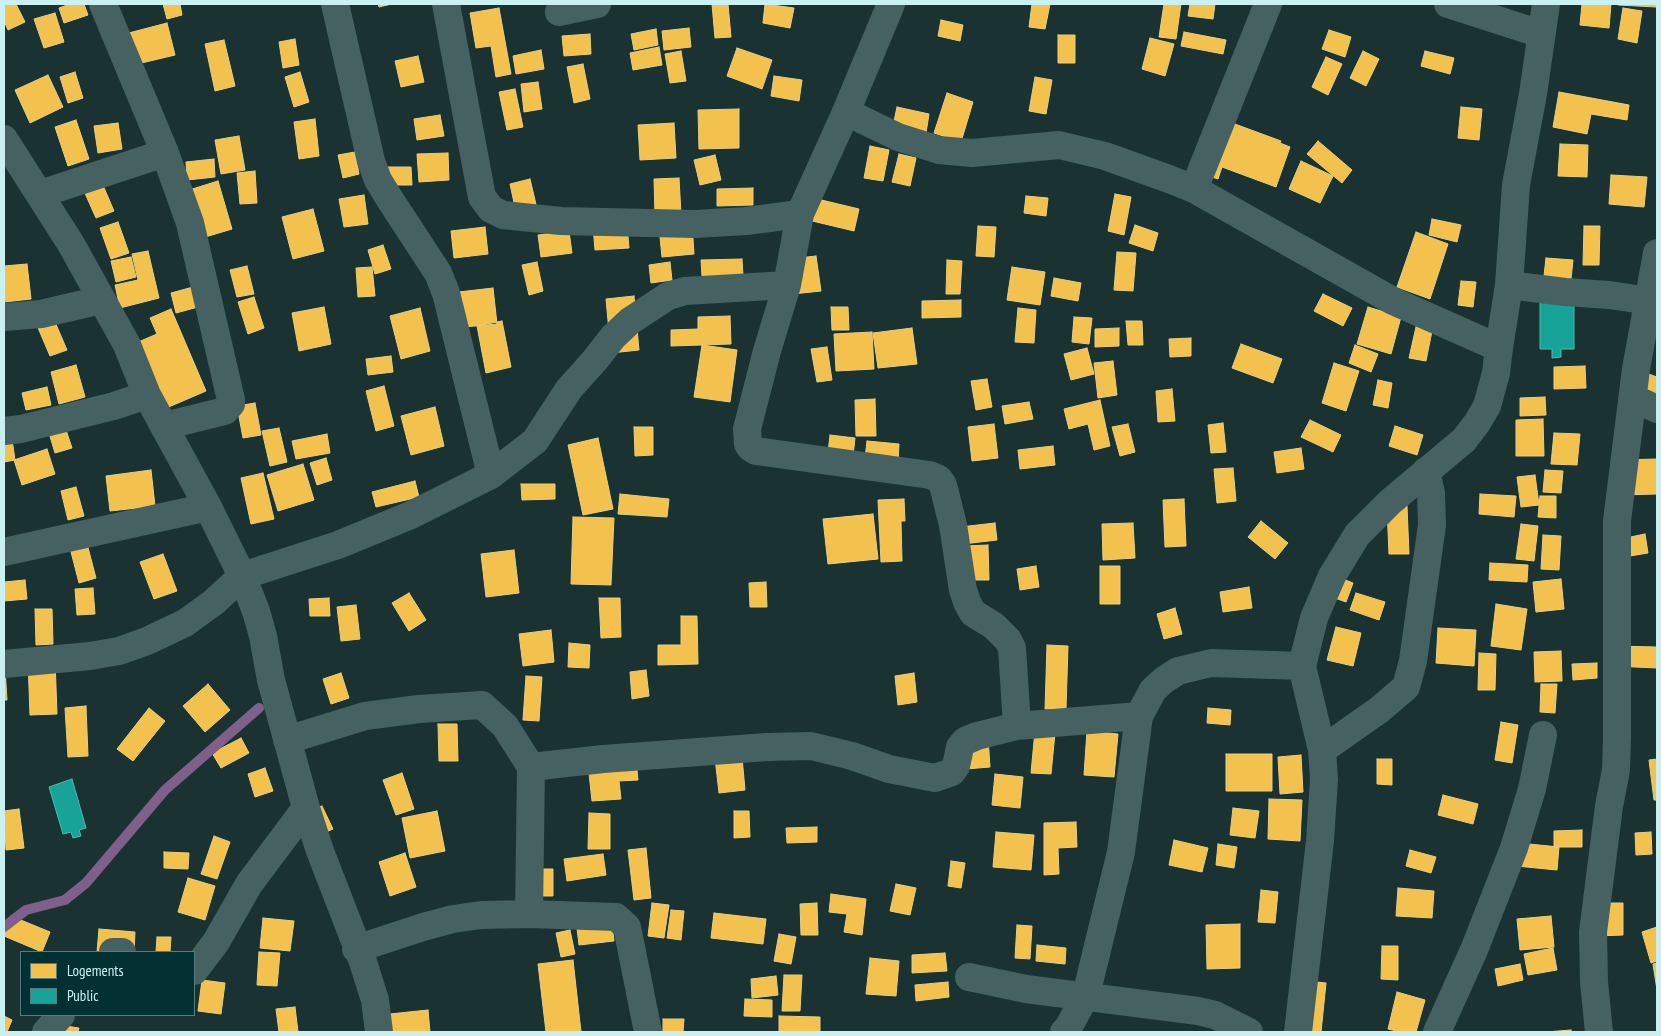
<!DOCTYPE html>
<html>
<head>
<meta charset="utf-8">
<style>
  body { margin:0 }
  #map { position:relative; width:1661px; height:1036px; overflow:hidden; background:#1a3232; font-family:"PT Sans Narrow",sans-serif }
  canvas { display:block }
  .frame { position:absolute; inset:0; border:5px solid #cbf0f1; pointer-events:none }
  .legend { position:absolute; left:20px; top:951px; width:175px; height:65px; box-sizing:border-box; background:#033032; border:1px solid #537d7e; margin:0; padding:6px 9px; list-style:none; font-size:15px; color:#cbf0f1 }
  .legend li { display:flex; align-items:center; gap:10px; height:25px }
  .legend b { width:25px; border:1px solid #537d7e }
</style>
</head>
<body>
<div id="map">
<canvas width="1661" height="1036"></canvas>
<div class="frame"></div>
<ul class="legend">
<li><b style="height:14px;background:#f2c14e"></b>Logements</li>
<li><b style="height:14px;background:#17a398"></b>Public</li>
</ul>
</div>
<script>
const context = document.querySelector('canvas').getContext('2d');
context.lineJoin = 'round';
function fillPath(path, color) { context.fillStyle = color; context.fill(path, 'evenodd'); }
const shape = rows => new Path2D(rows.map(r => 'M' + r).join(''));
function strokePath(path, color, width, dash) { context.strokeStyle = color; context.lineWidth = width; context.lineCap = dash ? 'butt' : 'round'; context.setLineDash(dash || []); context.stroke(path); }
const homes = shape([
  [4,4,16,4,25,22,8,30,4,21,4,4],
  [70,4,84,4,88,15,64,23,59,8,70,4],
  [163,4,180,4,182,15,167,19,163,4],
  [378,4,392,4,379,7,378,4],
  [712,4,728,4,731,37,715,38,712,4],
  [765,4,794,8,790,28,763,23,765,4],
  [1032,4,1050,4,1045,29,1029,27,1032,4],
  [1164,4,1181,4,1176,39,1159,37,1164,4],
  [1190,4,1215,4,1213,19,1188,16,1190,4],
  [1582,4,1611,4,1609,28,1580,25,1582,4],
  [1618,4,1656,4,1656,7,1618,5,1618,4],
  [499,8,511,74,496,77,491,46,476,48,470,13,499,8],
  [1623,8,1642,11,1637,43,1618,39,1623,8],
  [55,13,64,42,44,48,34,19,55,13],
  [941,20,963,25,960,41,938,36,941,20],
  [167,23,175,55,129,66,121,35,167,23],
  [689,28,691,47,664,50,662,31,689,28],
  [656,29,658,45,634,50,631,34,656,29],
  [1329,30,1351,37,1345,57,1322,49,1329,30],
  [1184,32,1226,40,1223,54,1181,46,1184,32],
  [590,34,591,54,564,56,562,36,590,34],
  [1058,35,1075,35,1075,63,1058,63,1058,35],
  [1150,38,1174,44,1165,76,1142,69,1150,38],
  [295,39,299,65,283,68,279,42,295,39],
  [224,40,235,86,215,91,205,44,224,40],
  [659,47,662,65,633,70,630,53,659,47],
  [737,48,772,60,762,89,727,76,737,48],
  [541,50,544,69,516,74,513,56,541,50],
  [681,51,686,81,670,83,665,54,681,51],
  [1363,51,1379,59,1366,86,1350,78,1363,51],
  [1425,51,1454,58,1450,74,1421,66,1425,51],
  [418,56,424,82,401,87,395,61,418,56],
  [1326,57,1342,64,1328,95,1312,87,1326,57],
  [583,64,590,99,574,103,567,67,583,64],
  [75,72,83,98,68,103,60,77,75,72],
  [300,72,309,102,294,107,285,77,300,72],
  [48,75,63,107,30,123,15,90,48,75],
  [774,76,802,80,799,101,771,96,774,76],
  [1035,77,1052,80,1046,114,1029,111,1035,77],
  [538,82,542,109,524,112,521,84,538,82],
  [515,89,523,127,507,130,499,92,515,89],
  [1559,92,1629,105,1627,120,1591,114,1587,134,1553,127,1559,92],
  [947,93,973,102,961,142,934,133,947,93],
  [897,107,929,114,926,133,893,126,897,107],
  [1461,107,1482,109,1479,140,1458,138,1461,107],
  [739,109,739,148,699,149,698,110,739,109],
  [440,115,444,136,417,140,414,119,440,115],
  [315,119,319,156,299,159,294,122,315,119],
  [76,120,89,159,68,166,55,127,76,120],
  [1224,120,1281,141,1280,143,1290,147,1276,187,1222,167,1218,179,1203,174,1224,120],
  [118,123,122,149,98,153,94,126,118,123],
  [674,123,676,158,640,160,638,125,674,123],
  [239,136,245,170,221,174,215,140,239,136],
  [1318,141,1352,170,1342,183,1307,154,1318,141],
  [1560,144,1588,145,1587,177,1558,176,1560,144],
  [870,146,889,150,883,181,864,178,870,146],
  [355,152,359,174,343,178,338,155,355,152],
  [448,153,449,180,419,182,417,154,448,153],
  [899,154,916,158,910,186,892,182,899,154],
  [715,155,721,180,700,185,694,160,715,155],
  [214,159,215,177,187,180,186,162,214,159],
  [1301,161,1333,176,1320,203,1289,189,1301,161],
  [386,167,411,167,412,185,386,185,386,167],
  [255,171,257,203,240,204,237,173,255,171],
  [1611,175,1647,177,1644,207,1609,204,1611,175],
  [679,178,681,214,655,215,654,179,679,178],
  [530,179,539,217,518,221,510,184,530,179],
  [218,181,232,229,202,238,189,190,218,181],
  [102,183,114,211,96,218,84,191,102,183],
  [753,188,753,205,717,206,717,189,753,188],
  [1115,194,1131,197,1124,235,1108,231,1115,194],
  [364,195,368,224,344,227,339,199,364,195],
  [1026,196,1048,198,1046,216,1024,213,1026,196],
  [809,197,859,209,854,231,804,219,809,197],
  [313,209,324,251,293,259,282,217,313,209],
  [1432,219,1461,225,1457,242,1429,235,1432,219],
  [118,222,129,253,111,259,100,228,118,222],
  [692,224,694,254,662,257,659,227,692,224],
  [627,225,629,248,595,250,593,226,627,225],
  [1135,225,1158,233,1153,251,1129,243,1135,225],
  [978,226,996,227,994,257,976,256,978,226],
  [1584,226,1600,226,1599,265,1583,265,1584,226],
  [485,227,488,254,454,258,451,231,485,227],
  [569,231,572,253,541,257,538,235,569,231],
  [1416,232,1448,244,1430,299,1397,287,1416,232],
  [383,245,391,269,375,274,368,250,383,245],
  [148,251,159,298,120,308,115,285,138,280,132,254,148,251],
  [1117,252,1136,253,1133,291,1114,290,1117,252],
  [816,256,821,291,793,294,789,259,816,256],
  [131,257,136,277,116,282,111,261,131,257],
  [1546,258,1573,260,1571,279,1544,276,1546,258],
  [742,259,743,275,702,276,701,260,742,259],
  [947,260,962,261,960,294,946,294,947,260],
  [537,262,543,291,529,295,522,265,537,262],
  [670,262,672,280,651,283,649,265,670,262],
  [27,264,31,299,4,302,4,266,27,264],
  [247,266,254,294,237,297,230,270,247,266],
  [372,267,375,296,358,297,356,268,372,267],
  [1012,267,1045,272,1040,305,1007,300,1012,267],
  [1054,278,1081,283,1078,301,1051,296,1054,278],
  [1461,281,1476,282,1473,307,1458,305,1461,281],
  [204,284,209,304,176,313,171,293,204,284],
  [493,288,497,324,453,328,450,293,493,288],
  [1323,294,1352,308,1343,326,1314,311,1323,294],
  [634,296,639,350,611,353,606,299,634,296],
  [254,297,264,328,248,334,238,302,254,297],
  [961,300,961,317,922,318,922,301,961,300],
  [324,307,331,344,299,351,292,313,324,307],
  [831,307,848,307,849,330,832,330,831,307],
  [1368,307,1401,317,1391,354,1357,344,1368,307],
  [49,308,67,350,50,356,33,316,49,308],
  [420,308,430,351,401,359,390,316,420,308],
  [1018,308,1036,310,1034,343,1015,342,1018,308],
  [171,309,206,391,157,412,129,346,157,334,150,318,171,309],
  [730,316,731,344,671,346,671,330,698,329,698,317,730,316],
  [1074,317,1092,318,1089,344,1072,342,1074,317],
  [502,321,511,367,486,373,477,326,502,321],
  [1126,321,1142,321,1143,345,1128,345,1126,321],
  [1416,327,1432,331,1426,361,1409,358,1416,327],
  [912,328,917,364,878,368,873,333,912,328],
  [1119,328,1119,346,1095,347,1095,329,1119,328],
  [872,332,874,369,836,371,834,334,872,332],
  [1191,338,1191,356,1170,357,1169,339,1191,338],
  [1241,344,1282,359,1273,383,1232,368,1241,344],
  [702,345,737,350,730,402,694,397,702,345],
  [1355,345,1378,354,1371,372,1349,363,1355,345],
  [827,347,832,380,817,382,811,349,827,347],
  [1087,348,1094,374,1071,380,1064,354,1087,348],
  [391,356,393,372,368,375,366,359,391,356],
  [1113,361,1117,395,1098,398,1094,363,1113,361],
  [1334,363,1359,371,1346,411,1322,403,1334,363],
  [76,365,85,397,59,404,51,372,76,365],
  [1585,366,1586,388,1554,389,1554,367,1585,366],
  [1643,372,1657,377,1657,399,1635,390,1643,372],
  [987,379,992,407,976,410,971,381,987,379],
  [1378,380,1392,383,1388,408,1373,405,1378,380],
  [384,386,394,426,376,431,366,391,384,386],
  [47,387,51,405,26,410,22,393,47,387],
  [1172,389,1175,421,1158,422,1156,391,1172,389],
  [1545,397,1546,415,1520,416,1520,398,1545,397],
  [875,399,876,436,856,436,855,400,875,399],
  [1100,400,1110,446,1094,450,1088,424,1069,429,1064,409,1100,400],
  [1029,402,1033,419,1005,424,1002,406,1029,402],
  [255,403,261,435,243,438,237,406,255,403],
  [435,407,444,446,411,455,401,416,435,407],
  [62,418,72,448,55,453,46,423,62,418],
  [1543,419,1544,456,1516,456,1516,420,1543,419],
  [1310,420,1341,435,1333,452,1301,437,1310,420],
  [1223,423,1226,452,1211,453,1208,425,1223,423],
  [994,424,998,458,972,461,968,427,994,424],
  [1128,424,1135,452,1120,456,1112,427,1128,424],
  [1395,426,1423,435,1417,455,1389,446,1395,426],
  [634,427,653,427,653,455,635,456,634,427],
  [279,428,287,462,270,466,262,431,279,428],
  [11,432,15,460,4,462,4,433,11,432],
  [1554,433,1580,434,1577,465,1551,464,1554,433],
  [327,434,330,453,296,459,292,441,327,434],
  [830,435,855,438,853,456,828,453,830,435],
  [598,438,613,509,583,515,568,445,598,438],
  [867,441,899,444,898,463,865,459,867,441],
  [1053,446,1055,465,1020,469,1018,450,1053,446],
  [1301,448,1304,469,1277,473,1274,452,1301,448],
  [47,449,55,474,22,485,14,460,47,449],
  [326,458,332,480,317,485,310,463,326,458],
  [1657,459,1657,494,1620,495,1619,460,1657,459],
  [303,464,314,500,278,511,267,475,303,464],
  [1233,468,1236,501,1217,503,1214,469,1233,468],
  [151,470,155,506,110,511,106,476,151,470],
  [1545,470,1563,471,1561,493,1543,492,1545,470],
  [263,473,274,519,251,524,241,478,263,473],
  [1535,475,1539,505,1521,507,1517,477,1535,475],
  [415,481,419,497,376,507,372,492,415,481],
  [521,484,555,484,555,499,522,500,521,484],
  [76,487,84,516,68,520,61,491,76,487],
  [620,494,669,499,667,517,618,514,620,494],
  [1480,494,1516,496,1514,517,1479,514,1480,494],
  [1540,496,1556,496,1556,518,1538,517,1540,496],
  [904,499,905,521,901,521,902,561,881,562,878,500,904,499],
  [1184,499,1186,546,1165,547,1163,500,1184,499],
  [1407,506,1409,554,1389,554,1387,507,1407,506],
  [873,514,878,559,828,564,823,519,873,514],
  [573,517,614,518,611,585,571,584,573,517],
  [1261,521,1288,543,1275,559,1248,537,1261,521],
  [995,523,997,540,963,544,960,527,995,523],
  [1133,523,1135,558,1103,560,1102,524,1133,523],
  [1521,524,1538,526,1534,561,1516,559,1521,524],
  [1645,534,1648,553,1618,558,1616,540,1645,534],
  [1543,535,1561,536,1559,570,1541,569,1543,535],
  [86,540,96,578,79,583,69,544,86,540],
  [988,545,989,580,966,580,965,546,988,545],
  [514,550,519,593,486,597,481,554,514,550],
  [163,554,177,591,154,599,140,562,163,554],
  [1490,563,1528,565,1527,582,1489,580,1490,563],
  [1036,566,1039,587,1020,590,1017,569,1036,566],
  [1100,566,1120,566,1120,604,1100,604,1100,566],
  [1325,572,1353,583,1346,602,1318,592,1325,572],
  [1561,579,1564,609,1536,612,1533,582,1561,579],
  [25,580,27,599,4,601,4,582,25,580],
  [766,582,767,607,750,607,749,583,766,582],
  [1249,587,1252,608,1223,612,1220,592,1249,587],
  [93,588,95,614,77,615,75,589,93,588],
  [409,593,426,620,409,631,392,603,409,593],
  [1356,593,1385,602,1379,620,1350,610,1356,593],
  [329,598,330,616,310,616,309,599,329,598],
  [599,598,620,598,621,637,601,638,599,598],
  [1496,604,1527,609,1521,650,1491,646,1496,604],
  [356,605,360,639,341,641,337,607,356,605],
  [1175,608,1182,634,1164,639,1157,614,1175,608],
  [35,609,52,609,53,644,36,645,35,609],
  [681,616,697,616,698,664,658,665,658,645,681,645,681,616],
  [1336,627,1361,633,1353,666,1327,660,1336,627],
  [1438,628,1476,630,1474,666,1436,663,1438,628],
  [551,630,554,662,523,666,519,634,551,630],
  [569,643,590,645,589,668,568,667,569,643],
  [1047,645,1068,646,1066,709,1045,709,1047,645],
  [1613,646,1657,647,1657,668,1613,666,1613,646],
  [1561,651,1562,681,1535,682,1534,652,1561,651],
  [1479,653,1496,654,1495,690,1478,690,1479,653],
  [28,660,55,660,57,714,30,715,28,660],
  [1597,663,1597,678,1573,680,1572,664,1597,663],
  [4,668,5,668,7,700,4,700,4,668],
  [646,670,649,696,632,699,630,672,646,670],
  [341,673,349,698,331,704,323,679,341,673],
  [914,673,917,702,898,705,895,676,914,673],
  [526,676,542,677,539,721,523,720,526,676],
  [208,684,230,710,205,732,183,706,208,684],
  [1541,684,1557,684,1555,713,1540,712,1541,684],
  [86,706,88,756,68,757,65,708,86,706],
  [149,708,165,721,133,761,117,749,149,708],
  [1208,708,1231,710,1230,725,1207,723,1208,708],
  [1501,722,1518,725,1512,763,1495,760,1501,722],
  [438,724,457,724,458,761,439,761,438,724],
  [1035,731,1055,733,1051,774,1031,773,1035,731],
  [1087,731,1118,734,1114,777,1084,775,1087,731],
  [988,737,990,767,966,769,964,738,988,737],
  [241,738,249,753,221,768,212,753,241,738],
  [741,746,745,790,719,793,714,749,741,746],
  [1226,754,1272,754,1272,791,1226,791,1226,754],
  [1301,755,1303,792,1280,794,1278,757,1301,755],
  [636,759,638,780,619,781,621,799,592,801,588,764,636,759],
  [1377,759,1392,759,1392,785,1377,784,1377,759],
  [1657,759,1657,800,1654,800,1649,760,1657,759],
  [265,768,273,791,255,797,248,774,265,768],
  [402,773,414,809,396,815,383,780,402,773],
  [995,774,1023,777,1020,808,992,805,995,774],
  [1443,795,1478,804,1473,824,1438,815,1443,795],
  [1269,799,1302,800,1300,841,1268,839,1269,799],
  [322,806,333,829,317,836,307,813,322,806],
  [1233,808,1259,811,1255,838,1230,835,1233,808],
  [19,809,24,848,6,850,4,811,19,809],
  [437,811,445,851,410,858,402,818,437,811],
  [734,811,749,811,750,837,734,838,734,811],
  [589,813,610,814,610,849,588,849,589,813],
  [1076,822,1077,847,1058,848,1059,874,1044,875,1044,823,1076,822],
  [817,827,817,842,787,843,786,828,817,827],
  [1582,830,1582,847,1554,847,1554,831,1582,830],
  [996,832,1034,835,1031,870,993,867,996,832],
  [1651,832,1652,854,1636,855,1635,833,1651,832],
  [214,836,230,842,217,879,201,874,214,836],
  [1174,840,1208,848,1202,872,1169,865,1174,840],
  [1509,842,1559,847,1557,870,1506,865,1509,842],
  [1218,844,1237,847,1234,868,1216,865,1218,844],
  [646,848,651,898,634,900,628,850,646,848],
  [1410,850,1436,857,1431,873,1406,866,1410,850],
  [164,852,189,853,188,869,164,868,164,852],
  [405,853,416,887,390,896,379,862,405,853],
  [603,854,606,875,567,881,564,859,603,854],
  [951,861,965,863,961,888,948,886,951,861],
  [539,869,553,869,553,896,539,896,539,869],
  [188,878,215,886,205,920,178,912,188,878],
  [896,884,916,888,910,915,890,911,896,884],
  [1398,888,1434,891,1432,918,1396,916,1398,888],
  [1261,890,1278,892,1275,923,1258,922,1261,890],
  [831,894,866,899,862,935,844,932,847,914,829,912,831,894],
  [652,903,669,905,664,938,648,936,652,903],
  [817,903,818,935,801,935,800,904,817,903],
  [1596,903,1623,903,1623,935,1597,936,1596,903],
  [610,908,614,941,579,945,575,912,610,908],
  [671,910,684,911,681,940,667,938,671,910],
  [714,913,766,919,763,944,711,938,714,913],
  [11,916,50,932,42,952,4,936,11,916],
  [1551,916,1554,947,1520,950,1517,919,1551,916],
  [263,918,294,921,290,951,260,948,263,918],
  [1240,924,1240,968,1207,969,1206,925,1240,924],
  [1017,925,1032,926,1030,959,1015,958,1017,925],
  [1657,927,1657,961,1651,963,1642,932,1657,927],
  [99,929,135,932,134,952,97,952,99,929],
  [570,930,575,954,561,957,556,933,570,930],
  [779,934,796,937,791,964,774,961,779,934],
  [157,937,171,937,170,952,156,952,157,937],
  [1037,945,1066,948,1065,964,1036,961,1037,945],
  [1382,946,1398,946,1398,980,1381,979,1382,946],
  [1553,948,1557,970,1528,975,1524,954,1553,948],
  [259,952,280,953,277,986,257,985,259,952],
  [945,953,947,971,912,973,912,955,945,953],
  [870,958,899,961,896,996,866,994,870,958],
  [573,960,581,1032,546,1032,538,964,573,960],
  [1657,963,1657,990,1653,964,1657,963],
  [1520,964,1523,980,1498,986,1495,969,1520,964],
  [784,975,802,975,800,1011,782,1011,784,975],
  [776,976,778,995,752,998,751,979,776,976],
  [202,980,225,983,221,1014,198,1011,202,980],
  [1298,980,1326,983,1321,1032,1292,1032,1298,980],
  [948,982,949,997,916,1001,915,985,948,982],
  [1397,992,1425,1000,1416,1032,1401,1032,1388,1029,1397,992],
  [745,999,772,1000,772,1017,744,1016,745,999],
  [295,1007,298,1032,279,1032,276,1009,295,1007],
  [428,1010,430,1032,392,1032,390,1014,428,1010],
  [4,1016,12,1020,7,1032,4,1032,4,1016],
  [779,1016,820,1017,820,1032,779,1032,779,1016],
  [663,1019,684,1019,683,1032,663,1032,663,1019],
  [45,1023,79,1028,78,1032,44,1032,45,1023],
  [1571,1030,1571,1032,1546,1032,1571,1030]
]);
fillPath(homes, '#f2c14e');
strokePath(homes, '#e6cf7f', 1);
const public = shape([
  [1540,301,1574,301,1574,349,1561,349,1561,357,1552,358,1552,349,1540,349,1540,301],
  [72,779,86,828,79,830,81,836,73,838,71,832,63,834,49,787,72,779]
]);
fillPath(public, '#17a398');
strokePath(public, '#4dbab3', 1);
strokePath(shape([
  [4,927,26,910,65,900,86,883,165,790,259,708]
]), '#815f8b', 10);
strokePath(shape([
  [335,4,371,161,378,180,389,198,438,273,446,293,491,475],
  [446,4,482,197,491,209,503,215,561,221,695,224,746,221,800,214],
  [1448,4,1541,34],
  [559,12,597,4],
  [846,112,898,137,939,150,972,153,1059,145,1105,156,1169,179,1194,189,1393,301,1499,348,1509,285,1565,292,1609,295,1657,302],
  [4,139,71,244,127,345,147,395,208,507,242,576,256,611,263,636,271,680,306,808,320,851,363,962,375,1000,379,1032],
  [1194,189,1268,4],
  [40,194,165,153,103,4],
  [787,285,767,351,747,429,748,444,751,448,756,451,930,475,939,479,943,485,953,525,963,590,967,602,973,613,994,626,1008,640,1012,648,1017,726],
  [1509,285,1516,185,1533,94,1546,4],
  [4,317,41,314,101,300],
  [1633,398,1657,409],
  [164,426,225,411,231,404,231,400,190,223,165,153],
  [4,431,21,429,114,406,147,395],
  [4,552,208,507],
  [4,664,90,656,119,651,147,641,185,623,214,602,242,576,338,545,411,515,491,475,535,441,569,389,595,360,613,337,630,321,668,296,685,291,787,285,800,214,846,112,891,4],
  [287,740,365,716,419,709,482,705,505,726,531,767],
  [1322,750,1379,710,1406,687,1413,661,1432,525,1431,493,1426,471],
  [529,914,531,767,603,759,767,747,811,746,852,756,889,769,935,778,952,772,956,766,960,747,965,741,977,736,1017,726,1139,716],
  [356,949,423,927,453,919,481,915,529,914,616,917,627,927,648,1032],
  [113,952,122,952],
  [194,971,216,942,249,884,306,808],
  [969,977,1026,989,1198,1011,1215,1015,1249,1032],
  [46,1032,61,1015],
  [1064,1032,1068,1028,1086,995,1121,852,1139,716,1153,690,1164,680,1178,671,1211,663,1302,666,1314,618,1332,576,1357,535,1390,502,1464,440,1477,423,1487,406,1496,373,1499,348],
  [1298,1032,1320,841,1324,779,1322,750,1302,666],
  [1437,1032,1474,950,1514,848,1532,789,1543,735],
  [1599,1032,1594,982,1593,932,1609,806,1616,770,1617,738,1617,521,1636,369,1657,253]
]), '#456162', 28);
</script>
</body>
</html>
